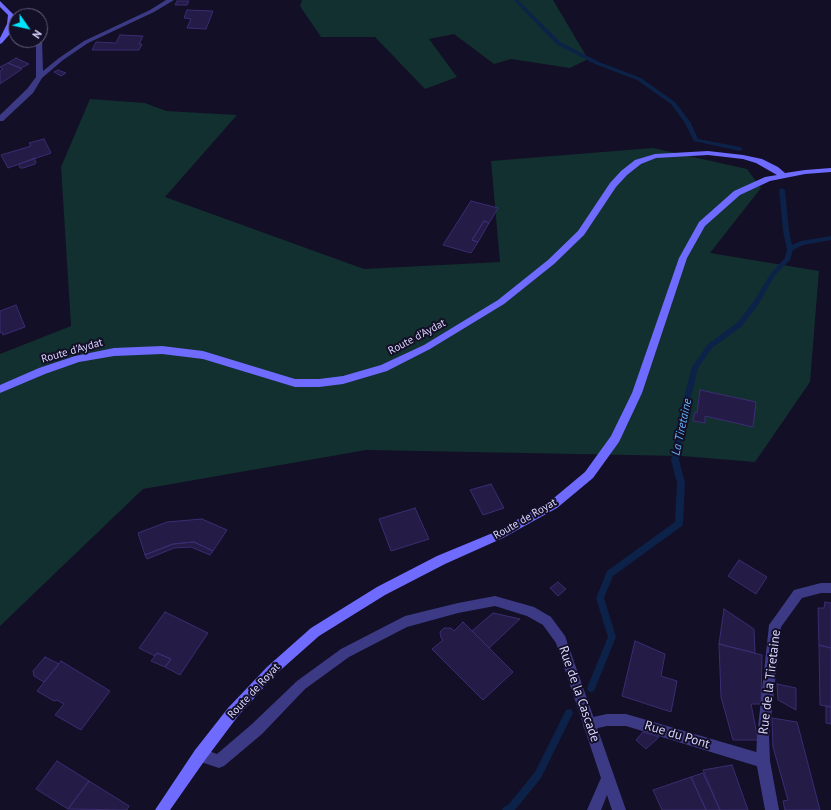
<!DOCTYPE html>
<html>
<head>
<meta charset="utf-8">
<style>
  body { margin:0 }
  #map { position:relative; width:831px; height:810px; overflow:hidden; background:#130f26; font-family:"PT Sans",sans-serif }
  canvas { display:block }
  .north { position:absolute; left:8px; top:8px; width:40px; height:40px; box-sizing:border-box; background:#130f26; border:1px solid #625e7d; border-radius:50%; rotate:124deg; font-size:11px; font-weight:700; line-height:16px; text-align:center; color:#d9d4ff }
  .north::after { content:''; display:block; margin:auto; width:14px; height:18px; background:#00e5ff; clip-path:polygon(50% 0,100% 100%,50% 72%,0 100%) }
</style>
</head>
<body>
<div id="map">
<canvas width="831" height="810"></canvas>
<div class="north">N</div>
</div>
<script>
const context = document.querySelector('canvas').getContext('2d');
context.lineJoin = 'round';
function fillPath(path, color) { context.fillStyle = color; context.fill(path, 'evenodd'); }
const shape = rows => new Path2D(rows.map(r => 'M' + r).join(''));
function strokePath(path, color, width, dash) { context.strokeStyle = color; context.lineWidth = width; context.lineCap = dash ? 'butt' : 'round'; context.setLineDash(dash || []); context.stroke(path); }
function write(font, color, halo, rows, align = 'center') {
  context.font = font + ' "PT Sans",sans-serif'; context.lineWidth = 4; context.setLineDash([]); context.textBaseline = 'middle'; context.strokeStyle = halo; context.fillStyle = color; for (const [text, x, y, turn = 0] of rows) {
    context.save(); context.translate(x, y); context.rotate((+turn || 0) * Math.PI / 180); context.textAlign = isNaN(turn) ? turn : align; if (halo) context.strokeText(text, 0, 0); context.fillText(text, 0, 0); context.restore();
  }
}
fillPath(shape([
  [302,0,553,0,588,59,570,68,511,59,494,64,454,34,429,39,457,77,425,89,375,37,321,37,300,6],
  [90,99,145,103,166,111,237,115,165,197,364,269,500,262,491,161,653,148,747,169,761,188,710,253,819,271,810,382,755,462,682,456,366,450,143,489,0,626,0,354,71,326,61,167]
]), '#12302f');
fillPath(shape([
  [514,0,518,0,560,42,599,62,641,78,675,102,691,123,698,139,740,147,743,149,740,151,694,141,685,123,671,104,637,80,595,64,556,44,514,0],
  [782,188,785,190,789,231,792,245,801,241,831,236,831,240,803,245,793,250,790,260,775,275,758,305,741,327,712,348,698,368,686,419,679,460,685,483,683,524,682,526,613,576,604,598,616,637,594,691,591,692,588,691,587,688,608,637,596,598,607,571,675,522,677,483,671,460,678,419,692,367,708,344,737,323,754,301,771,273,785,258,787,249,783,231,779,190,782,188],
  [569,709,572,710,573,713,541,778,515,810,502,810,504,807,508,805,535,772,566,710,569,709]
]), '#0c2248');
const building = shape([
  [177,1,189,1,187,5,175,5,177,1],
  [187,10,213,11,206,29,187,28,191,19,184,18,187,10],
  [120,35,143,36,139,44,142,44,139,50,92,50,96,42,116,43,120,35],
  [16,58,29,64,21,68,8,63,16,58],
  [8,63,22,69,0,84,0,71,3,69,0,67,8,63],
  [58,70,66,73,61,76,54,72,58,70],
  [44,139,51,153,8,168,1,155,31,146,29,143,44,139],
  [34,158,36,162,35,164,23,168,20,168,19,164,34,158],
  [471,201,498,208,489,223,484,221,472,240,478,242,471,253,443,245,471,201],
  [484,221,489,223,478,242,472,240,484,221],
  [16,305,25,327,3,335,2,332,0,333,0,311,16,305],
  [700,390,756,402,753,427,705,416,705,423,693,421,695,412,697,413,700,390],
  [491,484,504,508,483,515,470,490,491,484],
  [415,508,429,539,391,551,379,519,415,508],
  [202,519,227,530,213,551,194,542,173,544,145,555,138,533,167,522,202,519],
  [194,542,213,551,210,555,191,547,174,548,147,559,145,555,173,544,194,542],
  [739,560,767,577,756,594,728,576,739,560],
  [558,582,566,589,558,596,550,588,558,582],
  [825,602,831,603,831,648,819,645,818,608,824,608,825,602],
  [724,609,754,629,755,653,719,644,724,609],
  [165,612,208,633,180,675,165,667,171,659,157,653,155,656,139,648,165,612],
  [493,613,520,619,489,648,472,631,493,613],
  [463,622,513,672,483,700,432,649,443,640,441,638,440,632,444,628,451,628,454,631,463,622],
  [635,641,665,654,661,676,677,681,671,712,622,696,635,641],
  [719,644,762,655,761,704,751,704,758,740,733,740,721,697,719,644],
  [819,645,831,648,831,707,820,705,819,645],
  [157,653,171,659,165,667,151,661,157,653],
  [45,657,59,664,44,682,34,676,33,671,45,657],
  [61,661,110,691,81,730,55,715,64,704,57,700,54,701,37,691,61,661],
  [777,684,796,688,796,710,778,700,777,684],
  [826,706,831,707,831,724,826,723,826,706],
  [772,718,797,722,820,810,785,810,783,801,788,800,773,747,772,718],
  [643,732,659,737,646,749,636,740,643,732],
  [57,761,89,781,68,809,36,789,57,761],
  [732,765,748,810,720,810,703,770,732,765],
  [703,773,720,810,706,810,691,777,703,773],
  [691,777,706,810,662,810,653,790,691,777],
  [89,781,129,806,127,810,68,809,89,781]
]);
fillPath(building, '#241b47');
strokePath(building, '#3b2d73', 1);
fillPath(shape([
  [607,714,626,714,763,754,768,756,770,761,768,766,763,768,626,726,607,726,589,730,584,729,583,724,584,719,607,714]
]), '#3d3a85');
fillPath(shape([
  [166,0,174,0,154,12,88,43,63,60,42,78,33,93,3,121,0,121,0,115,27,89,36,77,36,40,40,40,40,38,42,40,43,71,59,58,84,41,150,10,166,0],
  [821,583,831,583,831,593,821,593,802,598,781,627,769,737,770,761,779,810,765,810,756,761,757,737,769,625,794,590,821,583],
  [495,596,534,607,551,617,565,636,626,810,612,810,607,795,601,810,587,810,601,778,556,643,543,625,527,616,495,606,458,613,407,627,349,657,305,689,262,734,224,766,219,768,195,760,193,755,195,750,200,748,217,754,252,724,297,681,341,649,405,616,458,603,495,596]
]), '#3d3a85');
fillPath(shape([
  [0,1,14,15,13,24,9,35,2,43,0,44,0,38,7,24,8,15,0,7,0,1],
  [708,151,743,155,762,159,778,167,785,173,805,170,831,168,831,172,805,174,770,181,740,195,705,226,687,258,642,393,619,442,593,478,557,508,503,538,445,564,385,595,319,636,275,675,238,716,205,760,170,810,155,810,195,750,228,708,267,667,311,628,377,587,437,556,495,532,549,502,585,472,611,436,632,393,679,258,699,222,734,191,765,177,777,175,756,163,743,159,708,155,656,158,641,164,627,175,616,187,584,235,554,264,504,304,430,349,387,371,343,384,319,387,295,387,203,359,162,354,114,356,79,362,45,374,0,393,0,385,39,368,75,356,114,348,162,346,203,351,295,379,319,379,343,376,381,365,424,345,498,300,548,260,578,231,610,183,621,171,635,160,655,154,708,151]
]), '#6f6bff');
write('11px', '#d9d4ff', '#130f26', [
  ["Route d'Aydat",417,337,-28],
  ["Route d'Aydat",72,351,-16],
  ["Route de Royat",525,519,-30],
  ["Route de Royat",254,691,-47]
]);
write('italic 12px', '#62b6ff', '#130f26', [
  ["La Tiretaine",682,427,-78]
]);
write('13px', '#d9d4ff', '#130f26', [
  ["Rue de la Tiretaine",770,682,-83],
  ["Rue de la Cascade",579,694,71],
  ["Rue du Pont",677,735,17]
]);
</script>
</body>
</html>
